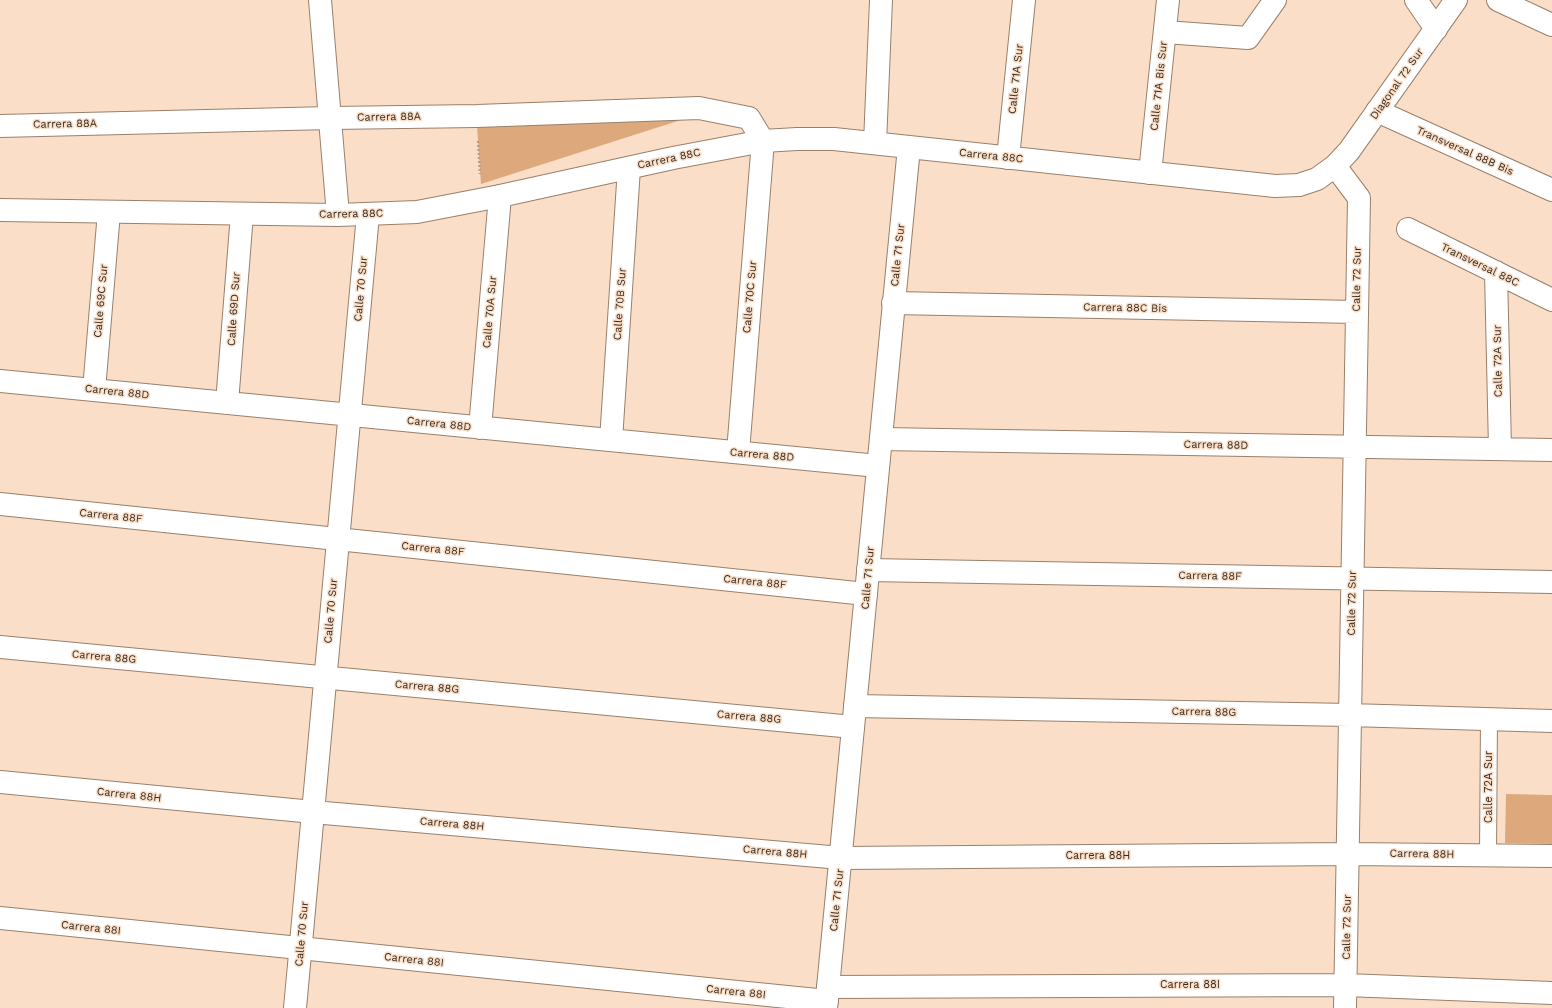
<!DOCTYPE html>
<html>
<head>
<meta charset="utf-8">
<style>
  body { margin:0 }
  canvas { display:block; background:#fadec7 }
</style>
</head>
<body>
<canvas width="1552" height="1008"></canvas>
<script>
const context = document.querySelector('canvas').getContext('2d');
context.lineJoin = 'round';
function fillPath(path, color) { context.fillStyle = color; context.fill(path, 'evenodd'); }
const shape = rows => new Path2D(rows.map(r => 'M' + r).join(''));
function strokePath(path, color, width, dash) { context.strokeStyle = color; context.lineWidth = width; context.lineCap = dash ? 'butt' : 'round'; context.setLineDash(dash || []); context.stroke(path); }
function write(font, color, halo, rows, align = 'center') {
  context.font = font + ' "Work Sans",sans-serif'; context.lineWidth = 3; context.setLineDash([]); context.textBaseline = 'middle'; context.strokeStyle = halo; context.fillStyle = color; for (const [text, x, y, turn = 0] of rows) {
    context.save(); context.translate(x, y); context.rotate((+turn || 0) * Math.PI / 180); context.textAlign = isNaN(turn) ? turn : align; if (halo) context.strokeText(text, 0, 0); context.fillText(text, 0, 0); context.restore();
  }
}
fillPath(shape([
  [687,118,481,184,477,126],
  [1506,794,1552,795,1552,844,1505,843]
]), '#dda97c');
const lane = shape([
  [1488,855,1489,719]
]);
const street = shape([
  [1416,0,1436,29],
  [1498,0,1552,25],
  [1165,32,1248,38,1275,0],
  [1377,111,1552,190],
  [0,126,330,118,477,116,699,108,749,118,763,141,738,452],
  [875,143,881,0],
  [1008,158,1024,0],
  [1335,166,1359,198,1345,1008],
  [1150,173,1168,0],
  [1408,229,1552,300],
  [1496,272,1500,449],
  [893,303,1357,312],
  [0,381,878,466],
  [94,390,109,212],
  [227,403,242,214],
  [480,428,500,196],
  [881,439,1552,450],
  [611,440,629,168],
  [0,504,866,594],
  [868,570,1552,582],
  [0,647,853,727],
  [855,706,1350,715,1552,721],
  [0,782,313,812,841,858,1348,854,1552,856],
  [0,918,827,1001],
  [828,987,1346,985,1552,993],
  [295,1008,368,215]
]);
const secondary = shape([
  [320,0,338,215],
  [0,210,338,215,417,212,500,196,673,158,763,141,797,139,834,139,1275,186,1299,185,1317,179,1335,166,1349,151,1456,0],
  [826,1008,909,147]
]);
strokePath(lane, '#99806b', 18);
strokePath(street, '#99806b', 24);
strokePath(secondary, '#99806b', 24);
strokePath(shape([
  [478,141,480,174]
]), '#b5a08e', 2.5, [2, 2]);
strokePath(lane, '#fff', 16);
strokePath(street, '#fff', 22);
strokePath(secondary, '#fff', 22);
write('11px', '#372d24', '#fadec7', [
  ["Calle 71A Sur",1016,79,-84],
  ["Diagonal 72 Sur",1397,84,-55],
  ["Calle 71A Bis Sur",1159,86,-84],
  ["Carrera 88A",389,117,-1],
  ["Carrera 88A",65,124,-1],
  ["Transversal 88B Bis",1465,151,24],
  ["Carrera 88C",991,156,6],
  ["Carrera 88C",669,159,-12],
  ["Carrera 88C",351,214,-1],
  ["Calle 71 Sur",898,255,-84],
  ["Transversal 88C",1480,265,26],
  ["Calle 72 Sur",1357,279,-89],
  ["Calle 70 Sur",361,289,-85],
  ["Calle 70C Sur",750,297,-85],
  ["Calle 69C Sur",101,301,-85],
  ["Calle 70B Sur",620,304,-86],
  ["Carrera 88C Bis",1125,308,1],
  ["Calle 69D Sur",234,309,-86],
  ["Calle 70A Sur",490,312,-85],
  ["Calle 72A Sur",1498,361,-91],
  ["Carrera 88D",117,392,6],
  ["Carrera 88D",439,424,6],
  ["Carrera 88D",1216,445,1],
  ["Carrera 88D",762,455,5],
  ["Carrera 88F",111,516,6],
  ["Carrera 88F",433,549,6],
  ["Carrera 88F",1210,576,1],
  ["Calle 71 Sur",868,578,-85],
  ["Carrera 88F",755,582,6],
  ["Calle 72 Sur",1352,603,-89],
  ["Calle 70 Sur",331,611,-85],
  ["Carrera 88G",104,657,5],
  ["Carrera 88G",427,687,5],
  ["Carrera 88G",1204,712,1],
  ["Carrera 88G",749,717,5],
  ["Calle 72A Sur",1489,787,-90],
  ["Carrera 88H",129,795,6],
  ["Carrera 88H",452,824,5],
  ["Carrera 88H",775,852,5],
  ["Carrera 88H",1422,854,1],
  ["Carrera 88H",1098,856],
  ["Calle 71 Sur",837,900,-84],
  ["Calle 72 Sur",1347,927,-89],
  ["Carrera 88I",91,928,6],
  ["Calle 70 Sur",302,934,-85],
  ["Carrera 88I",414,960,6],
  ["Carrera 88I",1190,985],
  ["Carrera 88I",736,992,6]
]);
</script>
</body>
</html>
